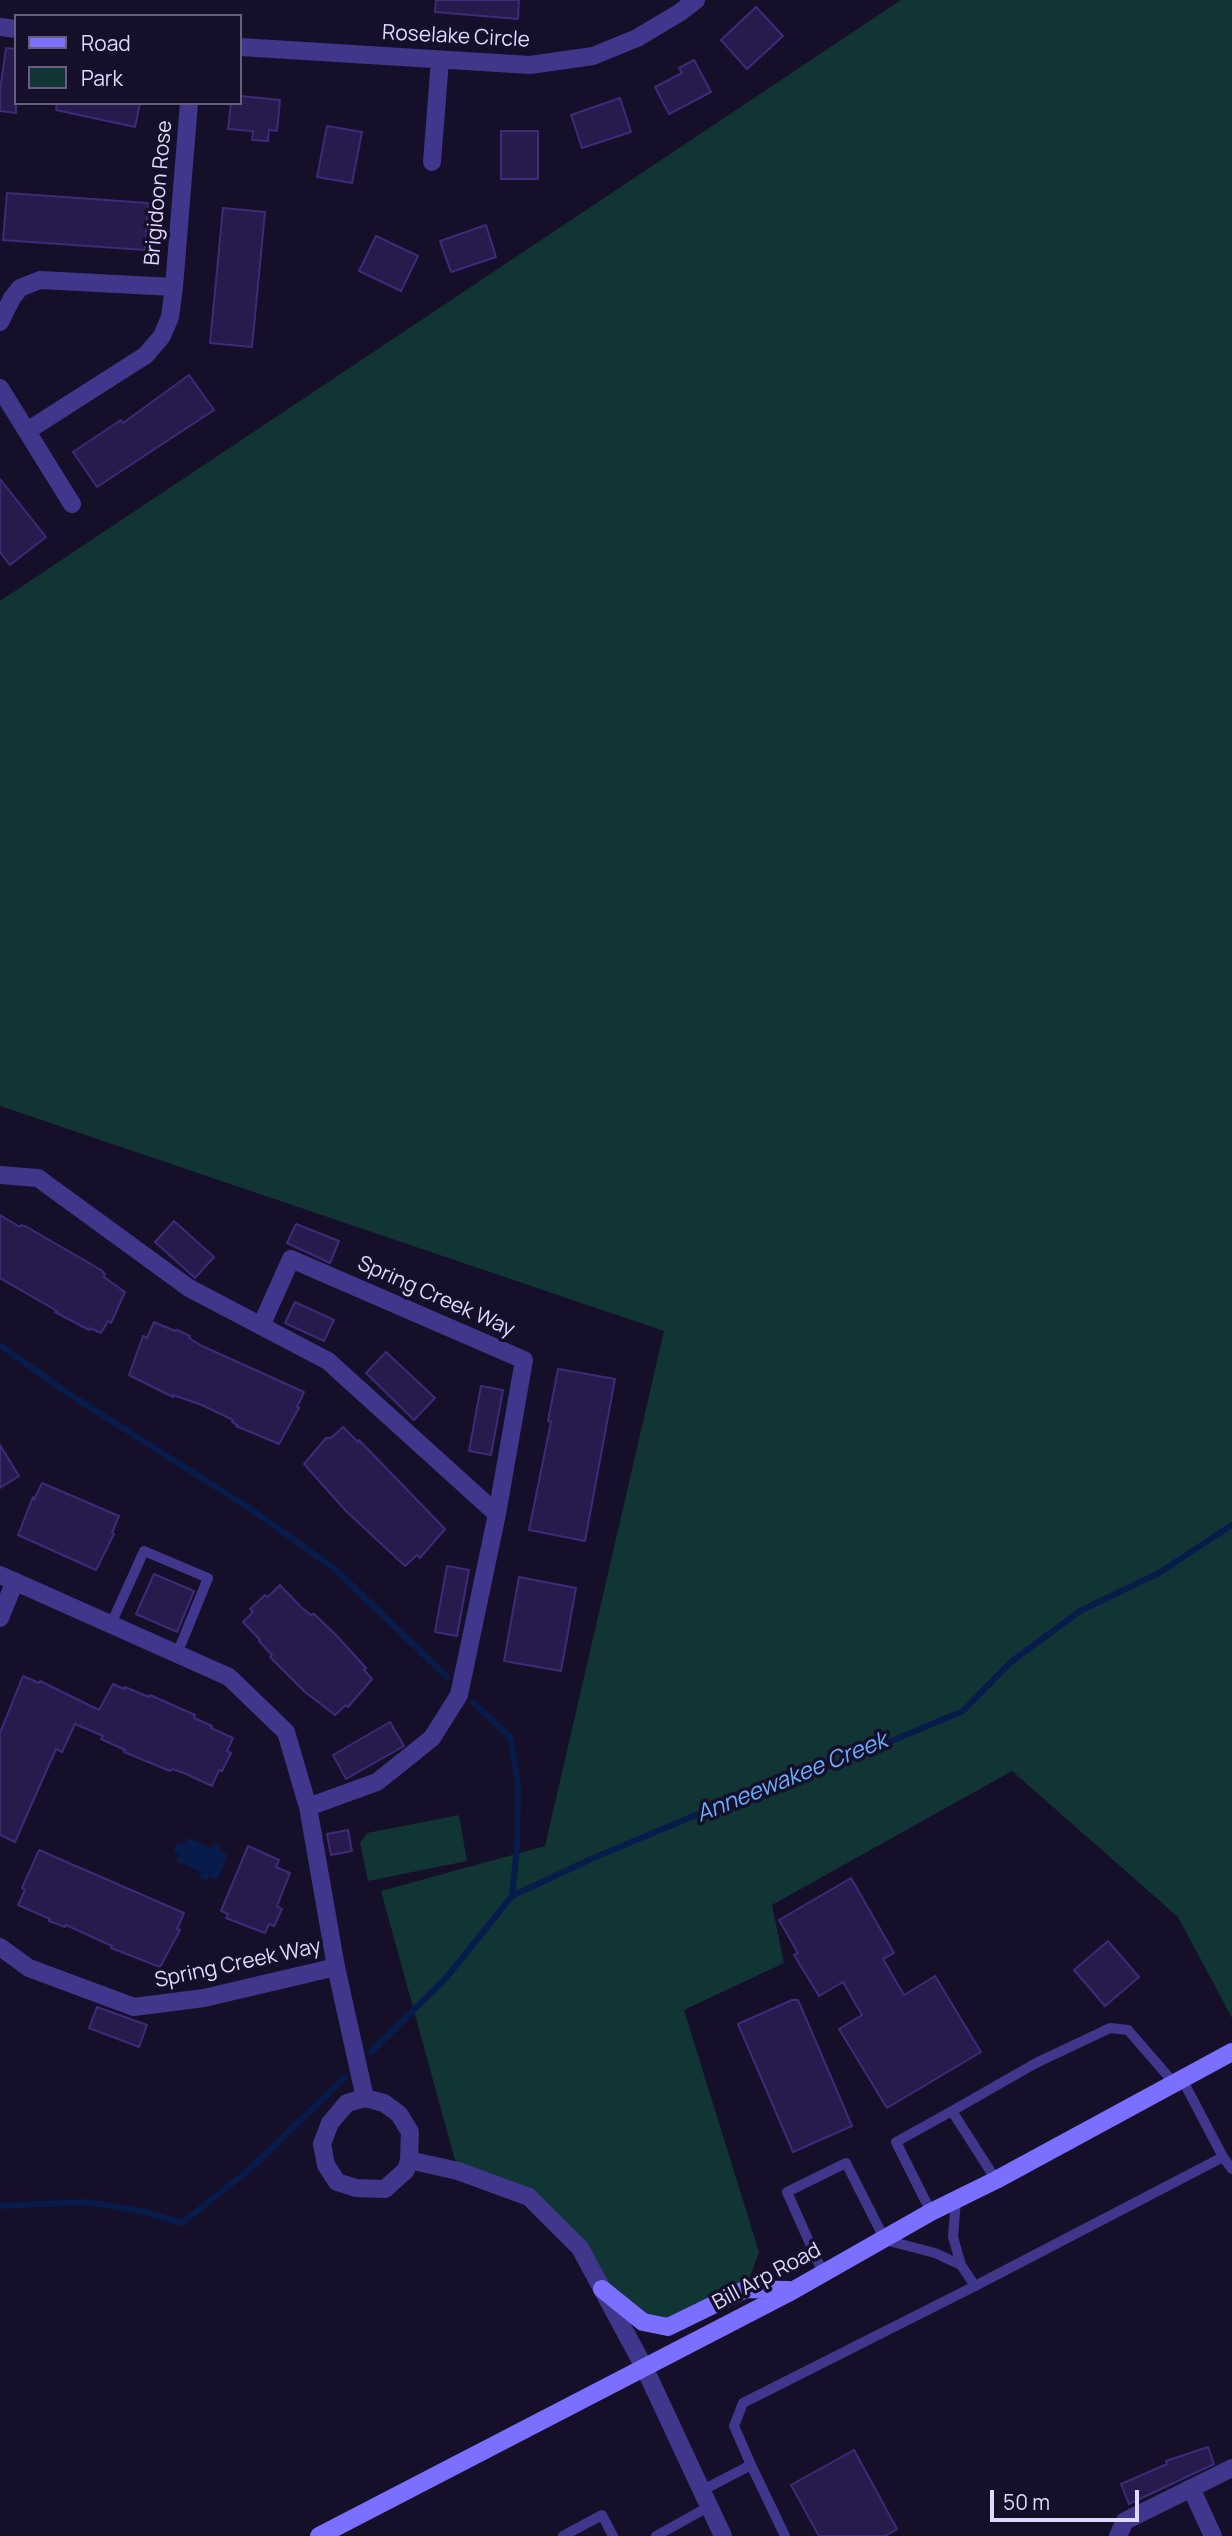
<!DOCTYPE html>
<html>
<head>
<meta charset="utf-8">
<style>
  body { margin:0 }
  #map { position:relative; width:1232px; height:2536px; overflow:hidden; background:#150f2a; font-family:Manrope,sans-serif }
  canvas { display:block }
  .legend { position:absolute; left:14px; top:14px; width:228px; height:91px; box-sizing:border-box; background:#150f2a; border:2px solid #665f7f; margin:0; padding:9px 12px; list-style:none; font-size:21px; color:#dfd8ff }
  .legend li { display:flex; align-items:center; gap:14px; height:35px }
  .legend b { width:35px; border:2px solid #665f7f }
  .scale { position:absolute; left:990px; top:2490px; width:149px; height:32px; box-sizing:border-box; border:4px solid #dfd8ff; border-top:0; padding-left:9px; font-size:21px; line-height:24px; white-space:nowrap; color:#dfd8ff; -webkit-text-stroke:5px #150f2a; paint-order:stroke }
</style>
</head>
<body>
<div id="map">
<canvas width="1232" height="2536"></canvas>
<ul class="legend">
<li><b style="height:9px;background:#7b6fff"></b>Road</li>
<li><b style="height:19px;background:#113435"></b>Park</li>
</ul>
<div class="scale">50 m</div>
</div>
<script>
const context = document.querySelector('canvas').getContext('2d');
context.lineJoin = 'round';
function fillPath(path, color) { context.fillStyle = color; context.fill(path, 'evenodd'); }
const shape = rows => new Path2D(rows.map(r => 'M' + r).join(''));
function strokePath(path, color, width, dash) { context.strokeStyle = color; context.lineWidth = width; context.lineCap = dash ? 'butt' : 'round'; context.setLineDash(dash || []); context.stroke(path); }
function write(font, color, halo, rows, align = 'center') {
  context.font = font + ' Manrope,sans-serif'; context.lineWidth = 7; context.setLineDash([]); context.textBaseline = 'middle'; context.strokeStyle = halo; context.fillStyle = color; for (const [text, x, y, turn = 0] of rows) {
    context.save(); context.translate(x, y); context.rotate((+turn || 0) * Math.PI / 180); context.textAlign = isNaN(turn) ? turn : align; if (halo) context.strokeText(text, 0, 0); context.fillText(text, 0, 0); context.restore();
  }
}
fillPath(shape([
  [901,0,1232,0,1232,2018,1178,1917,1012,1771,772,1905,784,1963,684,2010,759,2252,746,2289,668,2327,643,2322,529,2197,458,2171,381,1891,545,1846,664,1331,0,1106,0,601],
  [459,1815,467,1861,368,1881,360,1843,367,1833]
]), '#113435');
fillPath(shape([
  [187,1838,212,1848,214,1844,221,1847,220,1851,228,1855,217,1880,209,1876,207,1881,199,1877,201,1872,176,1861,179,1855,175,1853,174,1847,179,1843,184,1844]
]), '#071c4b');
strokePath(shape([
  [0,1345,66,1392,249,1508,335,1569,447,1677],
  [473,1702,510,1737,518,1783,517,1847,512,1896],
  [371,2052,446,1978,512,1896,591,1859,715,1807,858,1755,963,1711,1011,1662,1080,1611,1159,1573,1232,1525],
  [0,2206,87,2202,141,2211,182,2223,250,2169,345,2077]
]), '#071c4b', 6);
const building = shape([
  [436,0,519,0,518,19,435,12,436,0],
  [756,7,783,36,747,69,721,40,756,7],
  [6,48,16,49,16,113,0,111,0,91,6,48],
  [694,60,711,92,669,114,655,87,682,73,679,68,694,60],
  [240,96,280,100,277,131,269,130,268,141,252,140,253,131,228,129,231,103,240,103,240,96],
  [620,98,631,132,582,148,571,115,620,98],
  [57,103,140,103,135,127,56,110,57,103],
  [327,126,362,132,352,183,317,177,327,126],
  [501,131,538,131,538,179,501,179,501,131],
  [7,193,148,203,145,250,3,240,7,193],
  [223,208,265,212,252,347,210,343,223,208],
  [486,225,496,257,451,272,440,241,486,225],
  [376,236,418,256,401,291,359,271,376,236],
  [189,375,214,410,97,487,73,452,121,420,123,423,189,375],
  [0,479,46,537,10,565,0,552,0,479],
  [0,1215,20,1227,21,1225,27,1227,101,1270,105,1274,104,1277,125,1292,111,1323,108,1321,101,1333,90,1328,89,1330,55,1312,57,1311,0,1278,0,1215],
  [174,1221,214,1257,195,1278,155,1242,174,1221],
  [296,1224,339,1241,330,1263,287,1243,296,1224],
  [295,1302,334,1320,324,1341,285,1323,295,1302],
  [154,1322,175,1331,177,1330,190,1336,189,1338,202,1346,304,1392,297,1407,299,1408,279,1444,236,1426,237,1425,232,1422,233,1420,202,1405,173,1395,173,1397,129,1375,143,1336,147,1338,154,1322],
  [386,1352,435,1398,414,1420,366,1373,386,1352],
  [558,1369,615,1379,585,1541,529,1530,551,1422,548,1421,558,1369],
  [481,1386,503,1390,491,1455,469,1451,481,1386],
  [343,1427,358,1442,359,1440,445,1529,420,1558,417,1555,405,1566,346,1511,304,1464,326,1438,331,1438,343,1427],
  [0,1445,19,1476,0,1488,0,1445],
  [42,1483,119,1516,112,1533,114,1534,96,1570,18,1535,33,1497,34,1500,42,1483],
  [447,1566,469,1570,457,1636,435,1632,447,1566],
  [154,1574,194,1591,177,1632,136,1614,154,1574],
  [519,1577,576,1588,561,1671,504,1661,519,1577],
  [280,1585,301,1607,311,1615,314,1614,337,1636,366,1668,364,1670,372,1679,348,1707,346,1705,335,1715,305,1692,270,1657,272,1655,259,1641,260,1640,243,1622,253,1612,250,1609,265,1595,268,1597,280,1585],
  [23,1676,39,1683,40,1681,99,1710,113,1684,124,1689,125,1687,149,1697,150,1695,195,1715,194,1718,212,1726,211,1728,233,1738,227,1751,231,1753,222,1771,219,1770,212,1786,184,1773,172,1769,170,1771,124,1752,125,1750,101,1739,103,1736,75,1724,62,1752,56,1749,15,1842,0,1835,0,1733,23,1676],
  [390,1722,404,1746,346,1779,333,1755,390,1722],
  [348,1830,352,1851,331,1855,327,1834,348,1830],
  [248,1846,279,1860,276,1867,290,1873,277,1906,282,1909,274,1926,269,1924,265,1933,226,1918,228,1914,221,1911,248,1846],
  [39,1850,184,1913,177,1929,180,1930,160,1967,111,1948,112,1946,66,1925,65,1927,49,1921,50,1919,18,1905,25,1890,22,1888,39,1850],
  [851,1878,894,1953,883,1959,904,1995,935,1976,981,2052,887,2108,839,2029,862,2015,843,1982,819,1996,794,1955,798,1953,779,1920,851,1878],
  [1108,1941,1139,1977,1105,2006,1074,1970,1108,1941],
  [792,2000,798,2000,852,2126,793,2152,738,2024,792,2000],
  [97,2007,147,2025,139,2047,89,2028,97,2007],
  [1208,2447,1214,2464,1129,2504,1121,2484,1167,2464,1166,2461,1208,2447],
  [854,2450,897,2529,885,2536,819,2536,791,2485,854,2450]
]);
fillPath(building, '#271a4c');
strokePath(building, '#3f2a7a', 2);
strokePath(shape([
  [111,1624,144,1551,208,1578,177,1654],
  [1182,2079,1223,2157],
  [952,2111,1036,2063,1110,2028,1128,2030,1174,2083],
  [931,2212,896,2142,952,2111,996,2180],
  [823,2273,787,2192,846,2163,885,2240,935,2253,961,2265],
  [975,2286,1223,2157,1232,2169],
  [751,2465,785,2536],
  [703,2490,751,2465,734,2426,743,2403,975,2286,961,2265,953,2237,956,2200],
  [563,2536,602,2515,613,2536],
  [656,2536,710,2506]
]), '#40378c', 10);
strokePath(shape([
  [0,27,16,29],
  [240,47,530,65,593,56,637,38,679,13,696,0],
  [432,162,440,60],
  [0,322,12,298,20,288,40,280,174,287],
  [0,388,72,504],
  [27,431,146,355,162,336,170,317,174,287,189,103],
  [0,1175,38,1178,189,1288,328,1361,497,1514,459,1695,432,1738,377,1782,308,1807],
  [261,1326,291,1259,524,1360,497,1514],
  [0,1575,229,1677,286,1732,308,1807,336,1967,365,2098],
  [0,1618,15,1581],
  [0,1947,29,1968,134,2007,204,1998,336,1967],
  [365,2098,384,2103,399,2114,410,2132,409,2160,406,2170,385,2189,356,2188,337,2182,326,2165,322,2144,330,2123,347,2103,365,2098],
  [409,2160,458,2171,529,2197,580,2248,644,2367,723,2536],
  [1191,2488,1213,2536],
  [1118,2536,1125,2521,1232,2468]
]), '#40378c', 18);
strokePath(shape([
  [602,2289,643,2322,668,2327,746,2289,788,2290],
  [319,2536,792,2291,931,2212,996,2180,1232,2052]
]), '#7b6fff', 18);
write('21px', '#dfd8ff', '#150f2a', [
  ["Roselake Circle",456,37,3],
  ["Brigidoon Rose",159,193,-85],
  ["Spring Creek Way",436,1297,24],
  ["Spring Creek Way",238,1964,-12],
  ["Bill Arp Road",767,2277,-28]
]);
write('italic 23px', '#66afff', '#150f2a', [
  ["Anneewakee Creek",792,1778,-22]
]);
</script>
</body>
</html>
